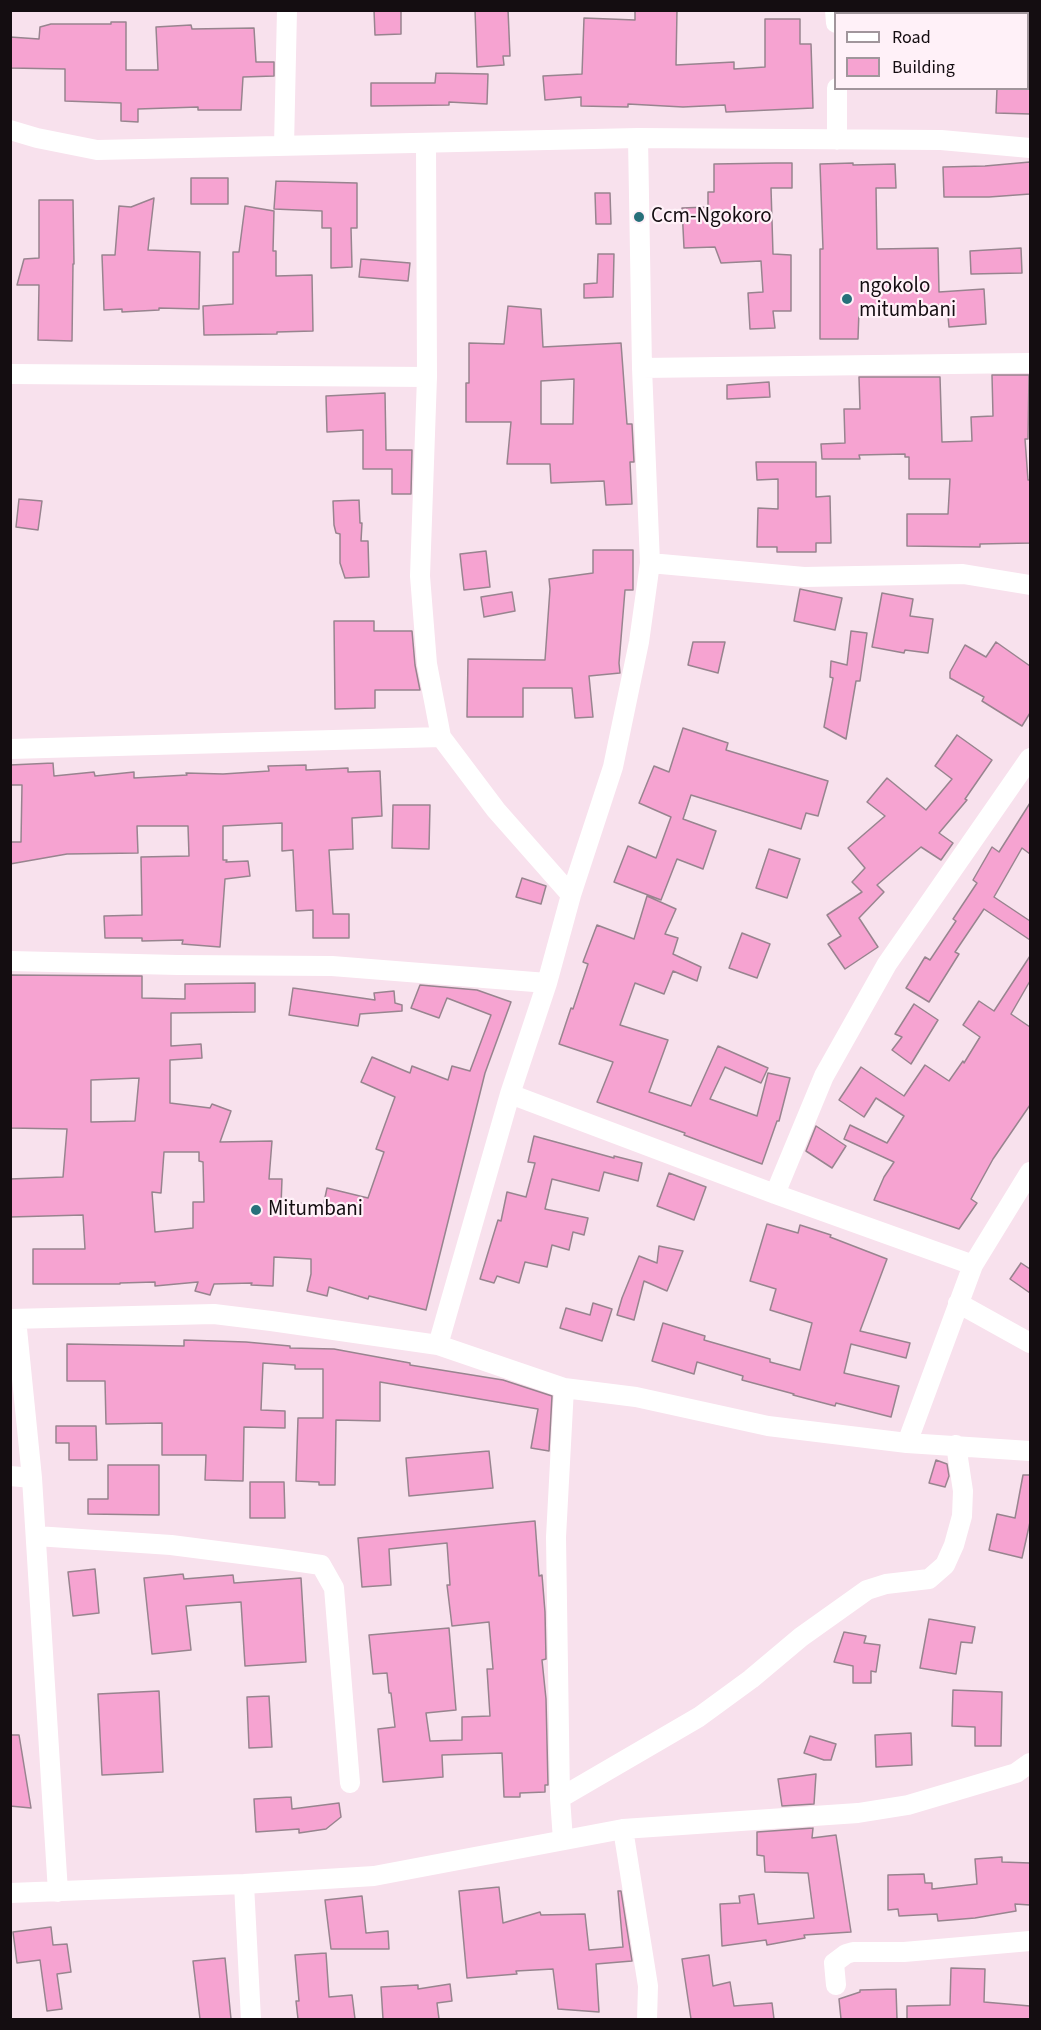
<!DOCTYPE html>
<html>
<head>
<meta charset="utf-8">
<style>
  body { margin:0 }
  #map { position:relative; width:1041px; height:2030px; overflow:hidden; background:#f8e1ed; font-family:"Source Sans 3",sans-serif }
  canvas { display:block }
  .frame { position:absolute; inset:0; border:12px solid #140d11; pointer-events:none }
  .legend { position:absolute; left:834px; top:12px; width:195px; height:78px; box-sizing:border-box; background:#fff1f8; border:2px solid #a1969c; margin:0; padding:8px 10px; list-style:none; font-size:18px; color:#140d11 }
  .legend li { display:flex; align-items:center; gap:12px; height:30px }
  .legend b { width:30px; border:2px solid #a1969c }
</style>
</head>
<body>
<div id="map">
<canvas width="1041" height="2030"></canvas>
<div class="frame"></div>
<ul class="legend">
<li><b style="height:8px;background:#fff"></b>Road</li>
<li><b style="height:16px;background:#f6a3d1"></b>Building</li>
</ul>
</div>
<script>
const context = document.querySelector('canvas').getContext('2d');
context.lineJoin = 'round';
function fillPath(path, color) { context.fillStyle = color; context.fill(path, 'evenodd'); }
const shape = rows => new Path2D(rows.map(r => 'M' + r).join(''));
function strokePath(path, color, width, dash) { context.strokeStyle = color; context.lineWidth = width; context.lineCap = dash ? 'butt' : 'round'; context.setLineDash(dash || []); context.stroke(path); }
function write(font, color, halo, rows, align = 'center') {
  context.font = font + ' "Source Sans 3",sans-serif'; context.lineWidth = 4.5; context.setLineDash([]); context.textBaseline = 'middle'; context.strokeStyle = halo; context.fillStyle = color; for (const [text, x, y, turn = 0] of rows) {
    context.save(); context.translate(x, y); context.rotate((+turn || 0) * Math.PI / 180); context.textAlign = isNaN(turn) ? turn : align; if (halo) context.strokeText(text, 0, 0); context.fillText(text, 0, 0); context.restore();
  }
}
const building = shape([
  [374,10,401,10,401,34,375,35,374,10],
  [475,10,508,10,510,56,503,56,504,65,477,67,475,10],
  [635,10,677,10,676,65,734,62,734,69,765,67,765,19,800,19,800,44,811,44,813,108,726,112,725,105,683,107,628,104,628,107,581,106,581,97,545,100,543,76,582,74,584,18,635,20,635,10],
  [111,22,126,22,126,70,158,70,156,27,191,25,192,29,254,28,256,62,274,62,274,76,243,77,241,110,198,110,198,107,138,109,138,122,121,121,121,103,65,101,65,69,10,68,10,37,39,39,40,27,51,24,111,24,111,22],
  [436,73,488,74,487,104,449,102,449,105,371,106,371,83,435,83,436,73],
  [997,88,1030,88,1030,114,996,113,997,88],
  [1030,162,1030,194,989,197,944,197,943,167,985,166,1030,162],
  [776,163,792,163,792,188,771,188,773,254,791,255,791,311,773,311,775,328,750,329,748,293,763,292,761,261,721,263,715,247,684,248,682,208,708,207,708,192,714,192,714,164,776,163],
  [853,163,853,165,895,164,896,188,876,188,877,249,938,248,939,292,984,289,986,324,949,327,947,305,900,306,900,309,859,310,858,339,820,339,820,249,823,249,820,164,853,163],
  [191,178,228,178,228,204,191,204,191,178],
  [276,181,357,183,357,228,351,228,352,267,331,268,331,228,322,228,322,211,274,209,276,181],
  [595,193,610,193,611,224,596,224,595,193],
  [154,198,148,250,200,252,199,309,159,308,159,310,122,312,122,309,104,310,102,255,115,255,119,206,131,207,154,198],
  [39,200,73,200,74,264,73,264,72,341,38,340,39,285,17,285,24,259,39,258,39,200],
  [245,206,274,211,273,251,276,251,276,276,312,275,313,331,277,332,277,334,204,335,203,306,233,304,233,252,239,252,245,206],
  [1021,248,1022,273,971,274,970,251,1021,248],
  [598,254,614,254,613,297,584,298,584,284,597,283,598,254],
  [361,259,410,263,408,281,359,277,361,259],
  [508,306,541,309,543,347,621,343,627,424,632,424,634,462,630,462,632,504,606,505,604,481,551,483,550,464,507,464,511,422,466,422,466,383,469,383,469,343,504,344,508,306],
  [574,379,573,424,541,424,541,381,574,379],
  [992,375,1029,375,1028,439,1025,439,1028,480,1030,480,1030,543,980,544,980,547,907,546,907,514,948,514,950,479,909,479,909,457,905,457,905,454,859,455,860,459,822,459,821,444,845,443,844,409,860,409,859,377,940,377,942,442,972,441,971,417,993,416,992,375],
  [769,382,770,397,727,399,727,385,769,382],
  [385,393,386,450,412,450,411,494,392,494,392,469,363,469,363,430,327,432,326,396,385,393],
  [756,462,816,462,816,497,830,496,831,543,816,543,816,552,777,552,777,547,757,547,758,508,778,509,778,479,757,480,756,462],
  [19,499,42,501,38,530,16,527,19,499],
  [359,500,360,523,362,523,361,541,368,541,369,577,345,578,340,563,340,534,336,533,334,525,333,501,359,500],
  [593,550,633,550,633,590,625,590,619,663,620,673,589,676,593,717,575,718,572,688,523,688,523,717,467,717,468,659,545,660,550,589,549,579,593,573,593,550],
  [486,551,490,587,464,590,460,554,486,551],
  [800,589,842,598,835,630,794,621,800,589],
  [512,592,515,611,484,617,481,597,512,592],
  [882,593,913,599,910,616,933,619,928,653,905,650,904,653,872,647,882,593],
  [334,621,374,621,374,631,412,631,415,665,420,690,375,690,375,708,335,709,334,621],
  [851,631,867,633,860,681,856,681,846,739,824,727,833,678,830,677,831,661,847,665,851,631],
  [693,642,725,642,718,673,688,665,693,642],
  [996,642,1030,666,1030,713,1022,726,982,701,984,697,950,678,950,672,965,645,986,657,996,642],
  [683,728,728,743,726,750,828,781,818,816,806,813,801,829,691,795,683,819,716,831,703,869,677,859,661,900,614,882,628,846,656,858,671,817,639,803,654,766,669,772,683,728],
  [957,735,992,760,965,799,967,800,939,833,953,843,941,860,921,847,877,885,884,892,859,918,878,947,845,969,828,944,841,936,827,915,862,892,852,882,865,868,848,848,885,816,867,802,887,778,926,810,952,779,935,766,957,735],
  [53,763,54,776,94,772,95,776,134,772,134,778,187,775,186,773,223,774,269,771,268,766,306,765,306,770,348,768,348,772,380,771,382,816,352,818,353,849,329,850,333,914,349,914,349,938,313,938,313,910,296,911,293,850,282,851,282,823,223,826,223,860,227,860,226,862,248,861,250,876,225,879,220,947,182,944,183,940,142,941,142,938,105,938,104,916,142,915,141,857,189,856,188,826,137,826,138,853,67,854,10,864,10,842,21,842,22,785,11,785,10,765,53,763],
  [1030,803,1030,854,1022,848,994,897,1030,921,1030,940,984,909,955,952,959,954,929,1002,906,988,925,957,930,960,956,921,953,919,977,883,973,880,992,847,999,852,1030,803],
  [393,805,430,805,429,849,392,848,393,805],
  [769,849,800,859,787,898,756,888,769,849],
  [522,878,546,886,541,904,516,897,522,878],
  [647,896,676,909,665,934,678,938,673,954,701,967,697,981,673,971,664,994,635,983,620,1025,668,1040,649,1092,691,1106,718,1046,768,1068,761,1083,725,1067,710,1099,757,1116,768,1073,790,1078,779,1121,777,1121,762,1164,684,1135,685,1133,597,1102,613,1062,559,1044,571,1008,573,1009,588,964,583,962,597,925,634,939,647,896],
  [742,933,770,944,757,978,729,968,742,933],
  [1030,956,1030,981,1011,1014,1030,1027,1030,1105,993,1159,971,1199,977,1203,959,1229,874,1200,884,1177,894,1162,844,1139,850,1125,887,1143,904,1116,876,1098,864,1117,839,1100,861,1067,904,1096,925,1065,949,1081,963,1061,964,1063,980,1037,963,1025,979,1001,994,1011,1030,956],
  [10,975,142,976,142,998,185,999,185,984,255,983,255,1012,171,1013,171,1046,201,1044,202,1058,170,1060,170,1103,210,1108,212,1104,231,1111,220,1142,272,1141,269,1179,282,1179,281,1206,303,1203,323,1207,327,1188,368,1198,384,1152,376,1149,395,1097,361,1082,372,1057,410,1073,412,1066,448,1080,452,1066,470,1071,491,1015,447,998,439,1018,411,1008,420,985,477,990,511,1002,485,1073,426,1310,369,1296,368,1299,329,1287,327,1296,307,1291,311,1274,311,1259,274,1257,273,1286,251,1285,252,1283,214,1284,210,1295,195,1291,198,1282,155,1286,155,1282,120,1283,120,1284,33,1284,33,1249,85,1249,83,1215,10,1217,10,1179,63,1177,67,1129,10,1128,10,975],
  [139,1078,135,1121,91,1122,91,1080,139,1078],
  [164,1152,199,1152,199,1161,203,1162,204,1202,193,1202,193,1228,155,1232,152,1192,161,1193,164,1152],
  [293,988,375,1000,374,993,394,991,395,1003,402,1005,402,1011,360,1014,358,1026,289,1015,293,988],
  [914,1004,938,1020,911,1064,892,1050,902,1037,895,1034,914,1004],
  [816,1126,846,1146,832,1168,806,1151,816,1126],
  [534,1136,614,1158,614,1156,642,1163,638,1181,604,1172,599,1191,552,1179,545,1209,588,1218,584,1235,573,1232,569,1250,552,1245,547,1267,525,1262,519,1283,497,1276,494,1283,480,1279,498,1220,501,1221,507,1192,526,1197,535,1163,528,1162,534,1136],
  [669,1173,706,1187,694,1220,657,1206,669,1173],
  [767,1224,798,1233,800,1225,831,1235,830,1237,887,1259,860,1331,910,1343,906,1358,851,1344,844,1373,899,1386,891,1417,836,1403,835,1406,793,1395,794,1394,742,1380,743,1376,697,1362,694,1374,652,1361,663,1323,705,1336,704,1340,770,1359,770,1362,800,1370,812,1323,770,1310,776,1289,750,1281,767,1224],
  [659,1246,683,1251,667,1291,644,1281,634,1320,617,1315,622,1298,639,1256,657,1263,659,1246],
  [1021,1263,1030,1269,1030,1293,1010,1279,1021,1263],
  [593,1303,612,1309,602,1341,560,1328,566,1308,590,1315,593,1303],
  [184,1340,246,1342,290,1346,290,1348,334,1349,410,1363,410,1365,503,1380,552,1396,549,1451,531,1448,538,1409,380,1382,380,1421,336,1420,335,1485,319,1485,319,1482,296,1481,298,1418,323,1418,323,1369,295,1369,295,1365,263,1363,261,1410,285,1411,285,1428,244,1427,243,1481,205,1480,206,1455,162,1455,162,1423,106,1424,105,1381,67,1381,67,1344,184,1346,184,1340],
  [56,1426,96,1426,97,1460,69,1460,69,1443,56,1443,56,1426],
  [489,1451,493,1488,409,1496,406,1458,489,1451],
  [936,1460,947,1464,949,1476,945,1487,929,1483,936,1460],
  [108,1465,159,1465,159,1515,88,1514,88,1499,108,1499,108,1465],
  [1023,1475,1030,1475,1030,1522,1022,1558,989,1550,997,1514,1015,1518,1023,1475],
  [250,1482,284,1482,285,1518,250,1518,250,1482],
  [535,1521,539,1576,542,1575,545,1612,546,1659,542,1660,546,1699,548,1785,545,1785,545,1792,520,1793,520,1797,504,1797,502,1753,442,1755,443,1777,383,1782,378,1729,395,1727,391,1693,389,1693,387,1673,373,1674,369,1635,449,1628,456,1710,426,1713,430,1741,462,1740,462,1717,490,1716,487,1669,493,1669,489,1622,452,1626,447,1585,450,1585,447,1543,389,1549,391,1585,362,1587,358,1538,535,1521],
  [95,1569,99,1613,73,1616,68,1572,95,1569],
  [183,1574,184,1579,233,1575,234,1583,301,1578,306,1662,245,1666,241,1602,186,1606,191,1650,152,1654,144,1578,183,1574],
  [929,1619,975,1627,972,1643,961,1642,956,1674,920,1668,929,1619],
  [844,1632,866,1636,864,1643,880,1645,876,1672,871,1671,871,1683,853,1683,853,1666,834,1662,844,1632],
  [953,1690,1002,1692,1001,1746,975,1746,975,1727,952,1726,953,1690],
  [159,1691,163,1772,102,1775,98,1694,159,1691],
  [269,1696,272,1747,249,1748,247,1697,269,1696],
  [911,1733,912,1765,876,1767,875,1735,911,1733],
  [10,1735,19,1735,31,1808,10,1806,10,1735],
  [810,1736,836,1744,831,1760,824,1760,804,1753,810,1736],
  [816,1774,814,1804,782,1806,778,1779,816,1774],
  [291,1797,292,1809,339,1803,341,1817,326,1829,299,1833,299,1829,256,1832,254,1799,291,1797],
  [813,1828,812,1838,836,1835,851,1932,804,1935,805,1938,767,1945,766,1940,722,1946,720,1904,740,1903,739,1896,754,1894,758,1924,814,1918,808,1873,765,1872,764,1856,757,1855,757,1832,813,1828],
  [1002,1857,1002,1862,1030,1863,1030,1905,1015,1904,1016,1911,975,1918,938,1921,937,1914,899,1916,898,1909,888,1910,888,1875,924,1874,925,1883,932,1883,932,1889,977,1884,975,1859,1002,1857],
  [499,1887,503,1923,540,1912,541,1915,585,1914,589,1950,623,1947,618,1891,621,1891,632,1961,596,1964,599,2012,558,2009,553,1969,516,1971,517,1974,467,1978,459,1891,499,1887],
  [362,1896,366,1933,388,1931,389,1949,331,1949,325,1900,362,1896],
  [51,1927,53,1945,67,1944,71,1972,57,1974,62,2009,47,2011,40,1960,17,1963,13,1932,51,1927],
  [326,1953,329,1997,352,1995,355,2019,298,2019,296,2001,299,2001,295,1955,326,1953],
  [709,1955,713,1986,730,1982,734,2006,772,2003,774,2019,691,2019,682,1959,709,1955],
  [225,1958,231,2019,200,2019,193,1961,225,1958],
  [951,1968,985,1969,984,2002,1030,2006,1030,2019,907,2019,907,2006,950,2005,951,1968],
  [450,1984,452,2001,437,2003,439,2019,383,2019,381,1987,418,1985,418,1989,450,1984],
  [896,1989,897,2019,841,2019,839,1999,860,1992,860,1990,896,1989]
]);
fillPath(building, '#f6a3d1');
strokePath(building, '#98848f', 1.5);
strokePath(shape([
  [835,10,836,23],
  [837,88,837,140],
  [10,130,37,138,97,150,638,138,941,140,1030,148],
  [426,143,427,377,420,576,427,664,441,737,496,810,571,895],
  [284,146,287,10],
  [642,368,1030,363],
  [10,374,427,377],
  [650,563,804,577,963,574,1030,585],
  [10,749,441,737],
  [10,961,178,965,332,966,547,983],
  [510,1094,775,1194,973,1265],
  [775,1194,824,1076,887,964,1030,758],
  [958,1303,1030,1343],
  [10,1319,214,1314,271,1321,438,1345,564,1388,636,1397,768,1426,907,1443,1030,1451],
  [16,1319,32,1478,58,1892],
  [438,1345,510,1094,547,983,571,895,613,767,639,642,650,563,642,368,638,138],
  [907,1443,973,1265,1030,1172],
  [10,1476,32,1478],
  [36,1536,171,1545,280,1559,321,1565,334,1588,350,1783],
  [560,1798,699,1717,751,1679,801,1637,867,1590,886,1584,929,1579,945,1565,954,1545,962,1516,963,1491,956,1445],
  [623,1829,648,1986,647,2020],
  [563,1840,560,1798,556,1537,564,1388],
  [244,1884,251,2020],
  [10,1893,244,1884,374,1876,623,1829,858,1813,908,1805,1016,1773,1030,1763],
  [836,1985,834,1963,846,1954,853,1952,904,1952,1030,1941]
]), '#fff', 20);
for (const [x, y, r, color] of [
  [639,217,6,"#27707a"],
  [847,299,6,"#27707a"],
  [256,1210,6,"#27707a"]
]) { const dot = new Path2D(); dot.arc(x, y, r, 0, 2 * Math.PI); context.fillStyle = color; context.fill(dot); strokePath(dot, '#fff1f8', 2); }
write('21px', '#140d11', '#fff1f8', [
  ["Ccm-Ngokoro",651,217],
  ["ngokolo",859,287],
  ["mitumbani",859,311],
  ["Mitumbani",268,1210]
], 'left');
</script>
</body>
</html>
